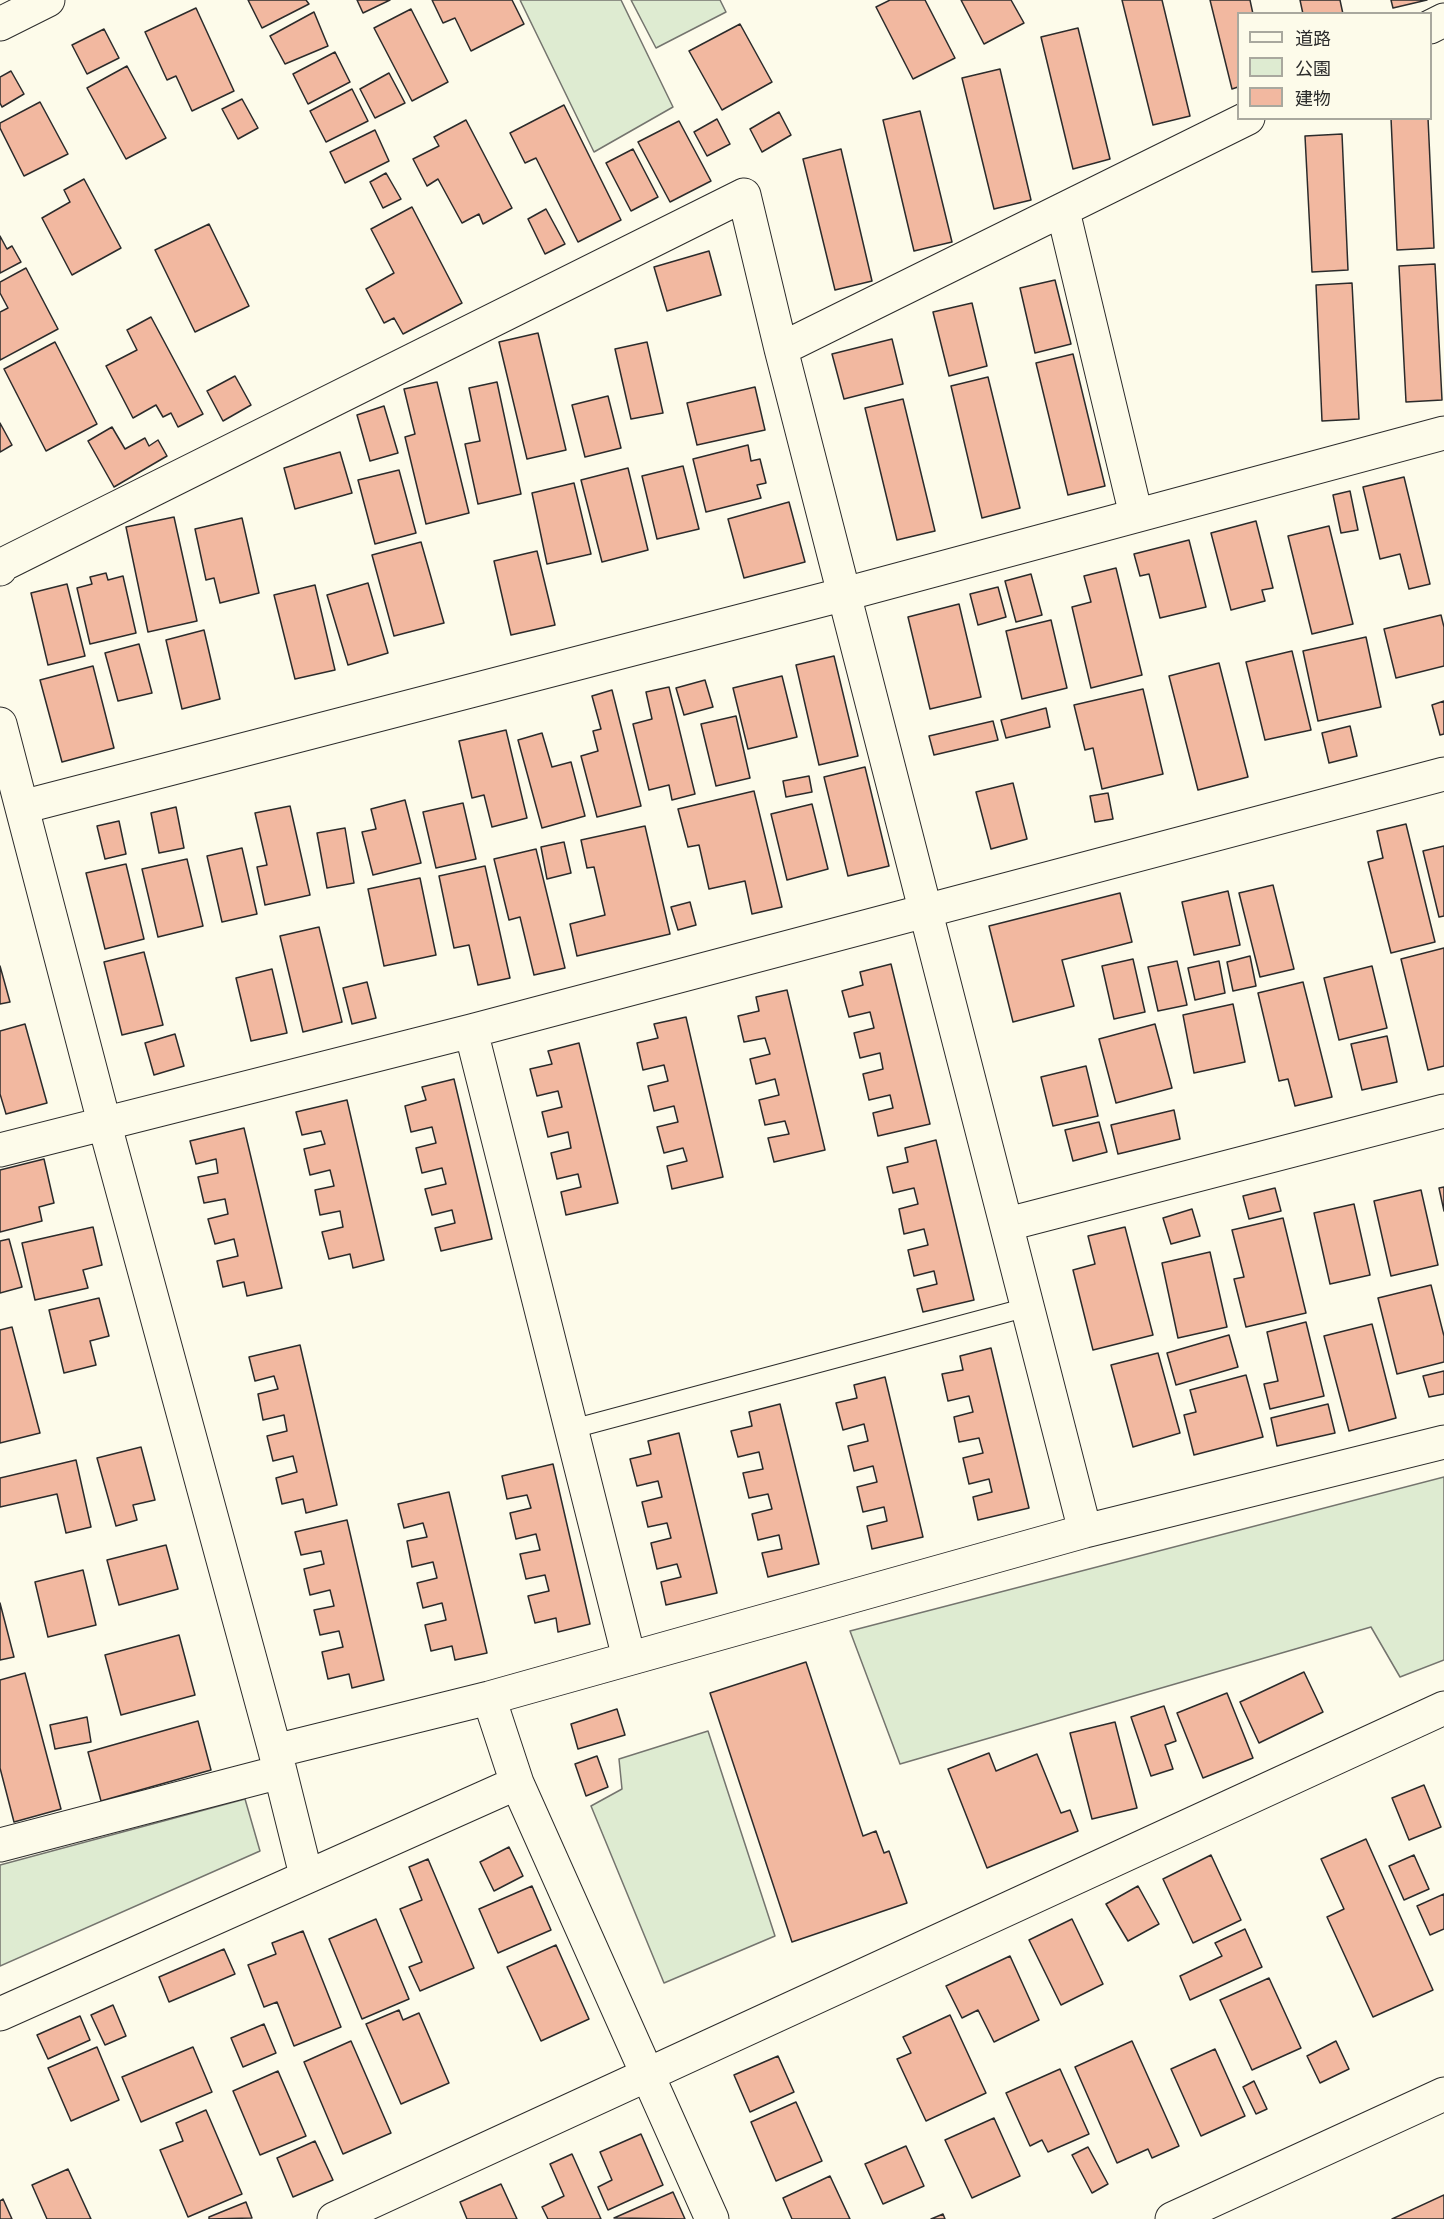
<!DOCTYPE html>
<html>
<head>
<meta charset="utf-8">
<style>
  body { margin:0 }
  #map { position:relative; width:1444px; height:2219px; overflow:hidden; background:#fdfbea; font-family:Rubik,"Noto Sans JP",sans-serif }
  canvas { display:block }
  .legend { position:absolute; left:1237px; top:12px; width:195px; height:108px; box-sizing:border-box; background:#fdfbea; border:2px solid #a9a89e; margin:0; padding:8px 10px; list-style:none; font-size:18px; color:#2b2b2b }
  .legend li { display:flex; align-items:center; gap:12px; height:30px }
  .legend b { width:30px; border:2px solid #a9a89e }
</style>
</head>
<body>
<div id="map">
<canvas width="1444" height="2219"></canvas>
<ul class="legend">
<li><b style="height:8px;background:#fdfbea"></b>道路</li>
<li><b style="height:16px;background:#deebd1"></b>公園</li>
<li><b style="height:16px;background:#f2b8a0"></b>建物</li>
</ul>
</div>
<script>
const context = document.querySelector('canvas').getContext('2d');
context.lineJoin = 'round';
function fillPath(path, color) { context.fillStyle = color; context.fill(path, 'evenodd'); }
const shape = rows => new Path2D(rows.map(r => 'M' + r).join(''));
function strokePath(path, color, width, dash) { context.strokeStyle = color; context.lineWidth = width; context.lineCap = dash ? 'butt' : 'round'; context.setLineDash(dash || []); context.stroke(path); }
const green = shape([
  [520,0,621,0,673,107,594,152,520,0],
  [631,0,720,0,726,12,656,48,631,0],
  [1444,1477,1444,1660,1400,1677,1371,1627,900,1764,850,1631,1444,1477],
  [708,1731,775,1936,664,1983,591,1806,622,1789,619,1759,708,1731],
  [245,1799,260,1851,0,1966,0,1865,245,1799]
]);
fillPath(green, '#deebd1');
strokePath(green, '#74746e', 1.5);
const building = shape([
  [248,0,306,0,309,4,262,28,248,0],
  [357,0,390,0,363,13,357,0],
  [432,0,512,0,524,24,471,51,455,18,443,23,432,0],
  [890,0,925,0,955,58,913,79,876,7,890,0],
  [961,0,1011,0,1024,23,984,44,961,0],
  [1122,0,1162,0,1190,116,1153,125,1122,0],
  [1210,0,1250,0,1253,14,1238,14,1238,87,1232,89,1210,0],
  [1300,0,1340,0,1343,14,1303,14,1300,0],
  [1391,0,1427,0,1393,8,1391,0],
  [196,8,234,91,192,111,176,76,167,80,145,32,196,8],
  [411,9,448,82,412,101,374,28,411,9],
  [314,12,328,46,285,64,270,36,314,12],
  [740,24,772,82,722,110,689,51,740,24],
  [1078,28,1110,159,1073,169,1041,37,1078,28],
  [104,29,119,58,87,74,72,45,104,29],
  [335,52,350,82,308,104,293,74,335,52],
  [127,66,166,138,126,159,87,88,127,66],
  [1000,69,1031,200,994,209,962,78,1000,69],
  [11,71,24,94,2,107,0,103,0,77,11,71],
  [389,73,405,103,375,118,360,89,389,73],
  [352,89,368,121,326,142,310,111,352,89],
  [242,99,258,128,238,139,222,109,242,99],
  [40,102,68,154,24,176,0,128,0,123,40,102],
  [564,105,621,220,578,242,536,158,525,163,510,133,564,105],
  [920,111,952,242,914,251,883,120,920,111],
  [779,112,791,135,762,152,750,129,779,112],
  [1391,118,1428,118,1434,248,1397,250,1391,118],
  [717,119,730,144,707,156,694,132,717,119],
  [466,120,512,208,483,224,479,214,462,223,438,179,427,186,413,159,439,146,434,137,466,120],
  [679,121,711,181,670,202,638,142,679,121],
  [375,130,389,161,345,183,330,152,375,130],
  [1342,134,1348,270,1312,272,1305,136,1342,134],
  [633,149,658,197,631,211,606,163,633,149],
  [841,149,872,281,835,290,803,159,841,149],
  [386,173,401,199,383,208,370,182,386,173],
  [84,179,121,248,72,275,42,218,70,202,64,190,84,179],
  [412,207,462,303,403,334,394,318,384,323,366,289,394,273,371,229,412,207],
  [546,209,565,244,545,254,528,219,546,209],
  [209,224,249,306,195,332,155,250,209,224],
  [0,236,7,249,12,246,21,262,0,273,0,236],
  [709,251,721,295,667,311,654,267,709,251],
  [1435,264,1442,400,1406,402,1399,266,1435,264],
  [26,268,58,329,0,360,0,312,8,308,0,293,0,282,26,268],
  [1055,280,1071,344,1035,353,1020,288,1055,280],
  [1352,283,1359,419,1322,421,1316,285,1352,283],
  [972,303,987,366,949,376,933,312,972,303],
  [151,317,203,414,178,427,171,413,163,417,156,405,133,418,106,366,137,350,127,330,151,317],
  [538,333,566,450,527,459,499,342,538,333],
  [892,339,903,384,844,399,832,354,892,339],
  [55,342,97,424,46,451,4,369,55,342],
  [647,342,663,413,631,419,615,349,647,342],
  [1073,354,1105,486,1068,495,1036,363,1073,354],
  [235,376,251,405,223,421,207,391,235,376],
  [988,377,1020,508,982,518,951,386,988,377],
  [437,382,469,513,426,524,405,437,415,434,404,389,437,382],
  [497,382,521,494,478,504,465,444,480,441,469,388,497,382],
  [755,387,765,430,697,445,687,403,755,387],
  [608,396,621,448,585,457,572,405,608,396],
  [903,399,935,531,897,540,865,408,903,399],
  [384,406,398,453,370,461,357,415,384,406],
  [0,423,12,445,0,452,0,423],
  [112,427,125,449,145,438,149,446,158,440,167,456,114,487,88,441,112,427],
  [748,445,751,461,760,459,766,483,757,485,761,498,706,512,693,459,748,445],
  [340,452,352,493,295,509,284,468,340,452],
  [683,466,699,529,657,539,642,476,683,466],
  [628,468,648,550,602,562,581,480,628,468],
  [399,470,416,533,375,544,358,480,399,470],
  [1404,477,1430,584,1409,589,1400,554,1380,559,1363,487,1404,477],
  [574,483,591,554,547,564,532,493,574,483],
  [1350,491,1358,530,1341,533,1333,495,1350,491],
  [789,502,805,562,744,578,728,519,789,502],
  [174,517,197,621,148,632,126,527,174,517],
  [242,518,259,593,220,603,214,578,206,580,195,529,242,518],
  [1256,521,1273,588,1262,590,1265,601,1231,610,1211,533,1256,521],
  [1329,526,1353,624,1312,634,1288,536,1329,526],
  [1189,540,1206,607,1160,618,1149,574,1140,576,1134,554,1189,540],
  [421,542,444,623,394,636,372,555,421,542],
  [537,551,555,625,511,635,494,561,537,551],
  [1116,568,1142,675,1091,688,1072,607,1091,602,1084,576,1116,568],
  [106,573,108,580,123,576,136,633,90,644,77,588,92,584,90,577,106,573],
  [1031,574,1042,615,1016,622,1005,581,1031,574],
  [368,583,388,653,348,665,327,595,368,583],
  [67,584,85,656,48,665,31,593,67,584],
  [315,585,335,670,295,679,274,595,315,585],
  [998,587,1006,617,978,625,970,594,998,587],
  [959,604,981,697,930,709,908,617,959,604],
  [1441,615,1444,627,1444,666,1396,678,1384,629,1441,615],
  [1051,620,1067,688,1022,699,1006,631,1051,620],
  [204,630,220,699,182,709,166,640,204,630],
  [1366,637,1381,707,1318,721,1303,651,1366,637],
  [139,644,152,693,118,701,105,653,139,644],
  [1292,651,1311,730,1265,740,1246,662,1292,651],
  [834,656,858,756,819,765,796,665,834,656],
  [1219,663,1248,777,1198,790,1169,676,1219,663],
  [93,666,114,748,62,762,40,680,93,666],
  [782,676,797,737,748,749,733,688,782,676],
  [705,680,713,707,684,715,676,688,705,680],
  [669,687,695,794,672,800,669,785,649,790,633,724,652,719,646,692,669,687],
  [1143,689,1163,774,1102,789,1093,748,1085,750,1074,705,1143,689],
  [612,690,641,806,597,817,581,756,598,751,593,731,601,729,592,696,612,690],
  [1444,701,1444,734,1440,735,1432,705,1444,701],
  [1046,708,1050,727,1006,738,1001,720,1046,708],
  [736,716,750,778,716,786,701,724,736,716],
  [993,721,998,740,934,755,929,736,993,721],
  [1350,726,1357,756,1329,763,1322,733,1350,726],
  [506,730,527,818,492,827,484,795,472,798,459,741,506,730],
  [542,733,552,767,571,762,585,816,542,828,518,740,542,733],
  [865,767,889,866,848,876,824,777,865,767],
  [809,776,812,792,786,797,783,781,809,776],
  [1013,783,1027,839,991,849,976,792,1013,783],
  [754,791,782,907,752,914,745,881,709,889,699,845,688,847,678,809,754,791],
  [1108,793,1113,819,1095,822,1090,796,1108,793],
  [405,800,421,863,373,875,362,832,376,829,371,809,405,800],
  [463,803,476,859,436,868,423,812,463,803],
  [812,804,828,869,787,880,771,814,812,804],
  [290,806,310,895,265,905,257,867,267,865,255,813,290,806],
  [176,807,184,848,159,853,151,813,176,807],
  [119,821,126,854,105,859,97,826,119,821],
  [1406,824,1435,942,1391,953,1368,862,1383,858,1377,831,1406,824],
  [645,826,670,934,577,956,570,924,605,915,594,867,587,868,581,840,645,826],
  [345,828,354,883,327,888,317,833,345,828],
  [564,842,571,873,547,879,541,847,564,842],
  [1444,846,1444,916,1439,917,1423,851,1444,846],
  [242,848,257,914,222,922,207,856,242,848],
  [536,849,565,968,534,975,520,917,509,920,494,859,536,849],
  [187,859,203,926,158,937,142,869,187,859],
  [126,864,144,939,105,949,86,873,126,864],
  [485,866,510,978,478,985,469,945,454,948,439,876,485,866],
  [420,878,436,955,384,966,368,889,420,878],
  [1273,885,1294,969,1260,977,1239,893,1273,885],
  [1228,891,1240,945,1194,955,1182,902,1228,891],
  [1120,893,1132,942,1062,960,1074,1006,1013,1022,989,926,1120,893],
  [690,902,696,925,678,930,671,907,690,902],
  [319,927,342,1022,303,1032,280,936,319,927],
  [1444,948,1444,1066,1428,1070,1401,959,1444,948],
  [144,952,163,1025,122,1035,104,962,144,952],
  [1250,956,1256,986,1233,991,1227,962,1250,956],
  [1133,959,1145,1012,1114,1019,1102,966,1133,959],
  [1177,961,1187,1005,1158,1011,1148,967,1177,961],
  [1219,961,1225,993,1195,1000,1188,968,1219,961],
  [891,964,930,1124,878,1136,873,1113,893,1108,890,1095,869,1100,863,1074,883,1069,880,1053,860,1058,854,1033,874,1028,870,1012,849,1017,842,991,863,985,860,972,891,964],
  [0,966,10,1002,0,1004,0,966],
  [1372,966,1387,1028,1339,1040,1324,978,1372,966],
  [272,969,287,1033,251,1041,236,978,272,969],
  [367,982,376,1018,352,1024,343,988,367,982],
  [1303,982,1332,1097,1295,1106,1288,1079,1279,1081,1258,993,1303,982],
  [787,990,825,1150,774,1162,768,1138,789,1134,785,1121,765,1125,759,1100,779,1095,775,1079,756,1084,750,1059,770,1054,765,1038,744,1042,738,1016,759,1011,756,997,787,990],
  [1233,1004,1245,1062,1194,1073,1183,1015,1233,1004],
  [686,1017,723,1177,672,1189,667,1166,687,1161,683,1148,664,1153,657,1127,678,1122,674,1106,654,1111,648,1086,668,1081,664,1065,643,1070,637,1043,658,1038,654,1024,686,1017],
  [25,1024,47,1103,6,1114,0,1094,0,1031,25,1024],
  [1155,1024,1172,1088,1116,1103,1099,1039,1155,1024],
  [175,1034,184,1066,154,1075,145,1043,175,1034],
  [1387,1036,1397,1082,1362,1090,1351,1044,1387,1036],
  [579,1043,618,1203,566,1215,561,1192,581,1187,578,1174,557,1179,551,1153,571,1148,568,1132,548,1137,542,1112,562,1107,558,1091,537,1096,530,1069,552,1064,548,1051,579,1043],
  [1086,1066,1098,1116,1053,1126,1041,1077,1086,1066],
  [454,1079,492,1239,441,1251,435,1228,455,1223,452,1210,432,1215,425,1189,446,1184,442,1168,422,1173,416,1148,436,1143,432,1127,411,1132,405,1106,426,1100,422,1087,454,1079],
  [347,1100,384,1260,353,1268,350,1254,329,1259,322,1232,343,1227,340,1211,320,1215,315,1190,334,1186,330,1170,310,1175,304,1149,325,1144,321,1131,302,1135,296,1112,347,1100],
  [1174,1110,1180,1139,1118,1154,1111,1125,1174,1110],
  [1099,1122,1107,1152,1073,1161,1065,1130,1099,1122],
  [244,1128,282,1288,247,1296,244,1282,223,1287,217,1261,238,1256,234,1239,215,1244,208,1219,228,1214,225,1199,204,1203,198,1177,218,1173,216,1159,196,1164,190,1141,244,1128],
  [936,1140,974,1300,923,1312,917,1289,937,1284,934,1271,914,1276,908,1250,928,1245,924,1229,904,1234,899,1209,918,1204,914,1188,893,1193,887,1167,908,1162,905,1148,936,1140],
  [44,1159,54,1203,39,1207,42,1221,0,1232,0,1170,44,1159],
  [1444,1187,1444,1211,1439,1188,1444,1187],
  [1275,1188,1281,1211,1249,1219,1243,1196,1275,1188],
  [1421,1190,1438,1265,1391,1276,1374,1201,1421,1190],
  [1354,1204,1370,1275,1330,1284,1314,1213,1354,1204],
  [1192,1209,1200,1236,1171,1244,1163,1218,1192,1209],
  [1283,1218,1306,1313,1246,1327,1234,1279,1244,1277,1232,1230,1283,1218],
  [93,1227,102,1265,83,1270,88,1288,35,1300,22,1243,93,1227],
  [1125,1227,1153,1335,1093,1350,1073,1270,1095,1264,1088,1236,1125,1227],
  [9,1239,22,1287,0,1293,0,1241,9,1239],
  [1210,1252,1227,1327,1178,1338,1162,1263,1210,1252],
  [1431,1285,1444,1336,1444,1362,1397,1374,1378,1298,1431,1285],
  [99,1298,109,1336,90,1341,96,1365,64,1373,49,1310,99,1298],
  [1306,1322,1324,1396,1270,1409,1264,1384,1278,1381,1267,1332,1306,1322],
  [1372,1324,1396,1418,1349,1431,1324,1336,1372,1324],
  [12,1327,40,1433,0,1443,0,1330,12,1327],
  [1229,1335,1238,1367,1176,1385,1167,1353,1229,1335],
  [300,1345,337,1505,306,1513,303,1499,282,1504,276,1478,297,1472,293,1456,273,1461,267,1436,287,1431,284,1415,263,1420,258,1394,278,1389,274,1376,255,1381,249,1357,300,1345],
  [991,1348,1029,1508,978,1520,973,1497,992,1492,989,1479,969,1484,963,1458,983,1453,979,1438,959,1442,954,1417,973,1412,969,1396,948,1401,942,1374,963,1370,960,1356,991,1348],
  [1158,1353,1180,1433,1133,1447,1111,1365,1158,1353],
  [1444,1371,1444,1394,1429,1397,1423,1376,1444,1371],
  [1246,1375,1263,1437,1194,1455,1184,1415,1196,1412,1190,1390,1246,1375],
  [885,1377,923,1537,872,1549,867,1526,887,1521,884,1507,863,1512,857,1487,877,1482,873,1466,854,1471,848,1446,868,1441,864,1424,843,1430,836,1403,857,1398,854,1385,885,1377],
  [780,1404,819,1564,768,1577,762,1553,782,1549,779,1535,758,1540,752,1514,772,1509,768,1494,749,1498,743,1473,763,1469,759,1452,738,1457,731,1431,752,1426,749,1412,780,1404],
  [1328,1404,1335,1433,1277,1446,1271,1418,1328,1404],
  [679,1433,717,1593,666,1605,661,1582,681,1577,677,1564,657,1569,651,1543,671,1538,667,1523,648,1527,642,1502,662,1497,658,1481,637,1486,630,1459,651,1454,648,1441,679,1433],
  [141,1447,155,1500,133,1505,137,1520,116,1526,97,1458,141,1447],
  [76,1460,91,1527,66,1533,57,1494,0,1507,0,1478,76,1460],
  [553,1464,590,1624,558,1632,556,1618,535,1623,528,1596,549,1591,545,1575,526,1579,520,1554,540,1550,536,1534,516,1539,510,1513,531,1508,527,1495,507,1499,502,1476,553,1464],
  [449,1492,487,1653,455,1660,452,1646,431,1651,425,1625,446,1620,442,1603,423,1608,417,1583,437,1578,433,1562,412,1567,407,1541,427,1537,423,1523,404,1528,398,1504,449,1492],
  [347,1520,384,1680,352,1688,349,1674,328,1679,322,1652,343,1647,339,1631,320,1635,314,1610,334,1606,330,1590,310,1595,304,1569,324,1564,321,1551,301,1555,295,1532,347,1520],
  [166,1545,178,1589,119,1605,107,1560,166,1545],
  [83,1570,96,1625,48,1637,35,1582,83,1570],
  [0,1603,14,1657,0,1660,0,1603],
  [179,1635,195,1695,121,1715,105,1655,179,1635],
  [806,1662,863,1836,876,1831,884,1853,889,1851,907,1903,792,1942,710,1693,806,1662],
  [1304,1672,1323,1712,1259,1743,1240,1702,1304,1672],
  [25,1673,61,1809,14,1822,0,1768,0,1680,25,1673],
  [1227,1693,1253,1758,1203,1778,1177,1713,1227,1693],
  [1164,1706,1176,1741,1165,1745,1173,1769,1151,1776,1131,1717,1164,1706],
  [617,1709,625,1735,578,1749,571,1724,617,1709],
  [87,1717,91,1742,55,1749,50,1725,87,1717],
  [198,1721,211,1770,101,1801,88,1752,198,1721],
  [1115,1722,1137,1808,1092,1819,1070,1733,1115,1722],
  [989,1753,996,1771,1037,1754,1061,1813,1070,1810,1078,1831,987,1868,948,1769,989,1753],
  [597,1756,608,1787,586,1796,575,1764,597,1756],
  [1424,1785,1441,1827,1409,1840,1392,1798,1424,1785],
  [1366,1839,1433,1990,1373,2017,1327,1917,1344,1909,1321,1859,1366,1839],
  [509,1847,523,1876,494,1891,480,1862,509,1847],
  [1211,1855,1241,1920,1193,1943,1163,1879,1211,1855],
  [1414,1855,1429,1889,1404,1900,1389,1866,1414,1855],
  [428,1859,474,1968,420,1991,409,1967,422,1962,400,1909,422,1900,409,1867,428,1859],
  [532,1886,551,1930,498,1953,479,1909,532,1886],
  [1138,1886,1159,1924,1128,1941,1106,1904,1138,1886],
  [1444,1894,1444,1929,1430,1935,1417,1906,1444,1894],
  [376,1919,409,1999,362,2019,329,1939,376,1919],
  [1072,1919,1103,1984,1061,2005,1029,1940,1072,1919],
  [1245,1929,1262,1967,1190,2000,1180,1976,1222,1956,1215,1943,1245,1929],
  [303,1931,341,2027,294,2046,277,2002,264,2007,248,1965,276,1954,272,1943,303,1931],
  [556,1945,589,2019,541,2041,507,1967,556,1945],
  [224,1949,235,1974,169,2002,159,1977,224,1949],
  [1010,1956,1039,2020,994,2042,978,2010,962,2018,946,1986,1010,1956],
  [1269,1978,1301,2048,1252,2070,1220,2000,1269,1978],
  [113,2005,126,2036,105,2045,91,2015,113,2005],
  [399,2010,403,2020,419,2013,449,2083,401,2104,366,2024,399,2010],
  [950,2015,986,2093,926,2121,897,2059,911,2053,903,2037,950,2015],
  [80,2016,90,2040,48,2059,37,2035,80,2016],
  [264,2024,276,2053,243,2067,231,2038,264,2024],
  [351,2041,391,2133,343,2154,304,2062,351,2041],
  [1132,2041,1179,2146,1152,2158,1148,2149,1117,2163,1075,2067,1132,2041],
  [1336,2041,1349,2069,1320,2083,1307,2056,1336,2041],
  [97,2047,119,2100,71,2121,48,2068,97,2047],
  [193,2047,212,2092,141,2122,122,2077,193,2047],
  [1215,2049,1245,2116,1201,2136,1171,2069,1215,2049],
  [778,2056,794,2092,750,2112,734,2075,778,2056],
  [1060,2069,1089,2134,1048,2152,1042,2140,1030,2146,1006,2093,1060,2069],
  [278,2071,306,2136,260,2155,233,2091,278,2071],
  [1254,2081,1267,2109,1256,2114,1243,2087,1254,2081],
  [796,2102,822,2161,776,2181,751,2122,796,2102],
  [206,2110,242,2194,188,2217,160,2150,183,2141,176,2123,206,2110],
  [994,2118,1020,2176,972,2198,945,2140,994,2118],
  [641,2134,663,2185,608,2210,598,2187,612,2180,600,2152,641,2134],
  [315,2141,333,2180,293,2197,277,2158,315,2141],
  [906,2146,924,2186,883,2204,865,2164,906,2146],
  [1088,2147,1108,2184,1092,2193,1072,2155,1088,2147],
  [572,2154,601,2219,548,2219,542,2207,564,2196,550,2164,572,2154],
  [68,2169,91,2219,47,2219,32,2185,68,2169],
  [830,2176,850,2219,792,2219,783,2198,830,2176],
  [501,2184,517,2219,467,2219,460,2202,501,2184],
  [673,2192,685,2219,614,2218,673,2192],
  [1444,2195,1444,2219,1392,2219,1444,2195],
  [3,2199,12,2219,0,2219,0,2201,3,2199],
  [246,2202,252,2218,209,2219,209,2217,246,2202],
  [943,2214,945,2219,931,2219,943,2214]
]);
fillPath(building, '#f2b8a0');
strokePath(building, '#2b2b2b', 1.5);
const service = shape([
  [572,1429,1028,1307]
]);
const minor = shape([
  [0,24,48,0],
  [1430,27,1444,20],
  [1063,211,1136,515],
  [781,349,1248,118],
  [0,569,2,565,744,195,781,349,1085,1531],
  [0,724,104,1122,275,1751,489,1698,1085,1531,1444,1442],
  [22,807,845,594,1444,433],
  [471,1031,629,1658],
  [0,1150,471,1031,1444,774],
  [1008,1224,1444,1111],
  [489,1698,517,1783,712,2219],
  [275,1751,306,1875],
  [0,1845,280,1772],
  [0,2014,517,1783],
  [334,2219,1444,1708]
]);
const tertiary = shape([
  [1172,2219,1444,2094]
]);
strokePath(service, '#2b2b2b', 20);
strokePath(minor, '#2b2b2b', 35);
strokePath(tertiary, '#2b2b2b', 35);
strokePath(service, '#fdfbea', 18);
strokePath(minor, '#fdfbea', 33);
strokePath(tertiary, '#fdfbea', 33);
</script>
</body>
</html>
